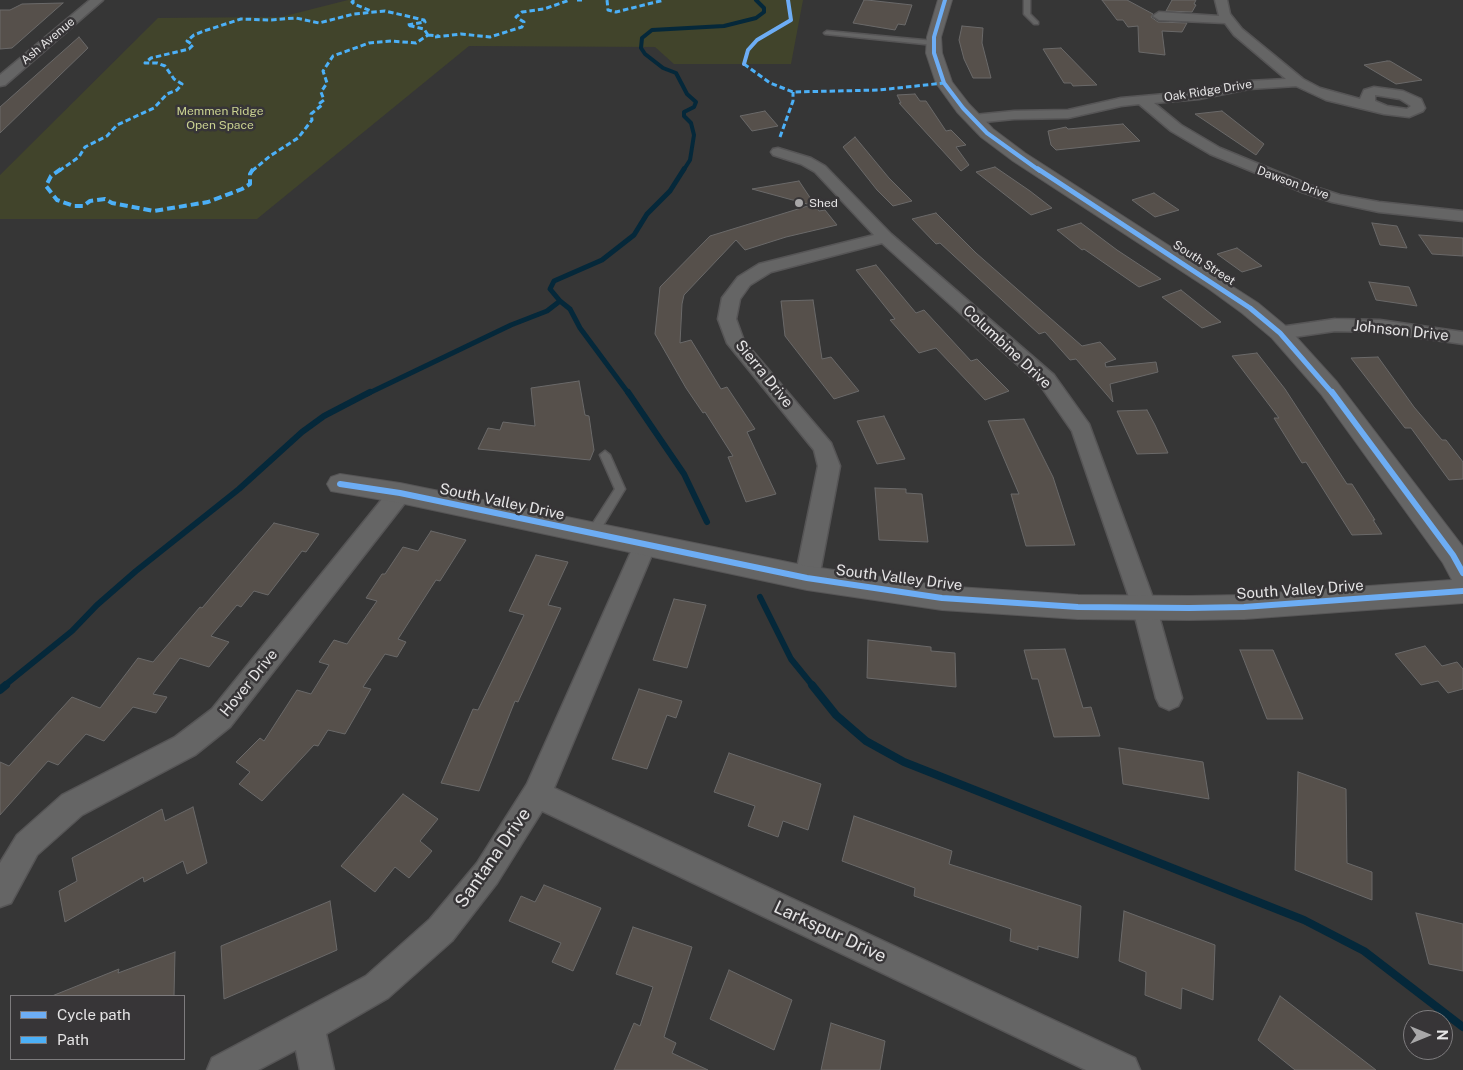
<!DOCTYPE html>
<html>
<head>
<meta charset="utf-8">
<style>
  body { margin:0 }
  #map { position:relative; width:1463px; height:1070px; overflow:hidden; background:#363636; font-family:"Public Sans",sans-serif }
  canvas { display:block }
  .legend { position:absolute; left:10px; top:995px; width:175px; height:65px; box-sizing:border-box; background:#373537; border:1px solid #7d7b7d; margin:0; padding:6px 9px; list-style:none; font-size:15px; color:#e5e4e5 }
  .legend li { display:flex; align-items:center; gap:10px; height:25px }
  .legend b { width:25px; border:1px solid #7d7b7d }
  .north { position:absolute; left:1403px; top:1010px; width:50px; height:50px; box-sizing:border-box; background:#373537; border:1px solid #7d7b7d; border-radius:50%; rotate:90deg; font-size:14px; font-weight:700; line-height:20px; text-align:center; color:#e5e4e5 }
  .north::after { content:''; display:block; margin:auto; width:18px; height:22px; background:#a8a7a8; clip-path:polygon(50% 0,100% 100%,50% 72%,0 100%) }
</style>
</head>
<body>
<div id="map">
<canvas width="1463" height="1070"></canvas>
<ul class="legend">
<li><b style="height:6px;background:#6dadf4"></b>Cycle path</li>
<li><b style="height:6px;background:#4cb0f7"></b>Path</li>
</ul>
<div class="north">N</div>
</div>
<script>
const context = document.querySelector('canvas').getContext('2d');
context.lineJoin = 'round';
function fillPath(path, color) { context.fillStyle = color; context.fill(path, 'evenodd'); }
const shape = rows => new Path2D(rows.map(r => 'M' + r).join(''));
function strokePath(path, color, width, dash) { context.strokeStyle = color; context.lineWidth = width; context.lineCap = dash ? 'butt' : 'round'; context.setLineDash(dash || []); context.stroke(path); }
function write(font, color, halo, rows, align = 'center') {
  context.font = font + ' "Public Sans",sans-serif'; context.lineWidth = 5; context.setLineDash([]); context.textBaseline = 'middle'; context.strokeStyle = halo; context.fillStyle = color; for (const [text, x, y, turn = 0] of rows) {
    context.save(); context.translate(x, y); context.rotate((+turn || 0) * Math.PI / 180); context.textAlign = isNaN(turn) ? turn : align; if (halo) context.strokeText(text, 0, 0); context.fillText(text, 0, 0); context.restore();
  }
}
fillPath(shape([
  [348,0,803,0,791,64,674,64,655,47,469,46,257,219,0,219,0,175,158,18,281,17]
]), '#41442b');
strokePath(shape([
  [683,171,690,160,694,135,691,123,684,116,684,112,694,107,696,102,687,94,676,73,663,68,645,54,641,48,642,38,652,30,724,26,756,18,764,12,764,8,756,0]
]), '#05283a', 4);
strokePath(shape([
  [560,301,570,309,580,328,629,394],
  [367,394,511,325,547,311,560,301,550,289,554,281,602,260,634,235,647,214,670,191,684,169]
]), '#05283a', 5);
strokePath(shape([
  [628,392,684,474,707,522],
  [760,597,791,659,813,686],
  [4,686,72,631,97,605,136,571,239,489,302,432,324,416,370,392]
]), '#05283a', 6);
strokePath(shape([
  [812,685,836,715,866,741,904,762,1304,920,1364,951,1463,1027],
  [0,690,6,685]
]), '#05283a', 8);
const building = shape([
  [864,0,867,0,912,5,905,25,898,24,895,30,853,23,864,0],
  [1102,0,1127,0,1153,14,1151,17,1158,22,1187,23,1182,32,1162,31,1165,55,1139,52,1138,26,1128,27,1123,20,1117,20,1102,0],
  [1172,0,1196,0,1194,4,1196,5,1192,12,1166,11,1172,0],
  [63,3,12,48,0,49,0,10,10,10,22,4,63,3],
  [962,26,983,28,982,43,991,78,973,78,964,59,959,40,962,26],
  [79,37,88,48,0,133,0,107,79,37],
  [1061,48,1097,85,1073,86,1071,83,1064,83,1043,49,1061,48],
  [1387,61,1390,61,1422,80,1396,84,1364,65,1387,61],
  [915,94,920,101,926,101,946,131,951,130,966,145,956,147,969,165,961,171,899,103,901,103,897,95,915,94],
  [765,111,778,126,752,131,740,116,765,111],
  [1222,111,1264,144,1256,155,1195,114,1222,111],
  [1123,124,1140,141,1056,150,1051,145,1048,131,1066,127,1068,129,1123,124],
  [855,137,889,178,912,201,893,206,877,190,843,147,855,137],
  [995,167,1030,191,1052,208,1031,215,976,172,995,167],
  [799,181,819,211,825,210,837,225,786,237,745,250,736,240,684,295,682,304,680,343,691,340,721,389,727,387,755,429,747,432,776,494,746,502,728,457,733,456,705,412,703,413,686,388,655,334,660,287,710,236,811,205,752,189,799,181],
  [1154,193,1179,210,1155,217,1132,200,1154,193],
  [936,213,976,253,1082,346,1100,342,1116,359,1105,363,1106,367,1156,362,1158,372,1110,384,1113,402,1076,359,1070,360,1045,332,1039,334,940,243,936,244,912,219,936,213],
  [1081,223,1117,250,1161,279,1139,287,1084,249,1082,250,1057,230,1081,223],
  [1372,223,1397,226,1407,248,1380,245,1372,223],
  [1419,235,1463,238,1463,256,1432,254,1419,235],
  [1237,248,1262,266,1242,272,1217,254,1237,248],
  [876,265,916,313,924,310,971,361,977,359,1009,391,985,400,936,348,919,353,890,320,895,319,856,270,876,265],
  [1369,282,1409,287,1417,306,1376,300,1369,282],
  [1181,290,1221,322,1202,328,1162,297,1181,290],
  [813,300,822,359,831,357,859,391,834,399,785,336,781,301,813,300],
  [1257,353,1285,389,1347,484,1352,484,1375,520,1373,520,1382,534,1352,535,1306,462,1302,463,1274,418,1279,418,1232,356,1257,353],
  [1378,357,1414,407,1442,440,1446,440,1463,462,1463,479,1449,480,1411,428,1405,428,1351,358,1378,357],
  [579,381,585,415,589,416,592,437,594,450,590,460,478,449,488,428,500,430,503,422,535,426,531,388,579,381],
  [1147,410,1155,425,1168,453,1137,454,1117,411,1147,410],
  [884,416,905,459,877,464,857,421,884,416],
  [1024,419,1053,477,1075,545,1026,546,1011,494,1019,494,988,421,1024,419],
  [875,488,906,489,906,493,922,494,928,542,879,540,875,488],
  [274,523,319,534,306,552,302,551,268,595,254,591,241,607,237,605,211,636,229,642,209,667,180,658,153,694,167,697,156,713,133,707,104,741,86,734,58,765,48,761,0,815,0,762,9,766,72,697,100,708,138,658,153,662,200,607,202,608,274,523],
  [431,531,466,540,440,581,436,580,398,639,406,642,397,657,385,654,363,687,371,689,345,734,328,730,318,746,314,745,262,801,239,784,250,772,236,762,260,738,264,741,297,690,311,694,329,665,319,662,334,640,347,644,377,601,366,598,382,574,385,574,403,547,418,551,431,531],
  [536,555,568,562,548,605,561,608,518,702,515,701,479,791,441,783,473,709,478,710,524,615,509,611,536,555],
  [674,599,706,605,687,668,653,660,674,599],
  [868,640,931,647,931,651,955,653,956,687,867,678,868,640],
  [1425,646,1442,666,1457,662,1463,669,1463,689,1448,693,1438,681,1421,685,1395,654,1425,646],
  [1065,649,1083,708,1091,707,1100,736,1054,737,1038,679,1032,679,1024,650,1065,649],
  [1240,650,1273,650,1303,719,1267,719,1240,650],
  [639,689,682,701,676,718,667,715,647,769,612,759,639,689],
  [1119,748,1203,762,1209,799,1123,784,1119,748],
  [729,753,821,784,808,830,783,821,778,837,748,826,755,806,714,792,729,753],
  [1298,772,1346,789,1347,863,1372,872,1372,900,1295,870,1298,772],
  [403,794,438,819,420,841,432,851,409,878,395,867,375,892,341,866,403,794],
  [193,807,207,863,187,874,183,861,144,882,143,877,65,922,59,891,77,881,72,858,162,809,165,821,193,807],
  [854,816,952,851,949,864,1081,906,1078,958,1038,946,1038,950,1010,941,1011,929,914,896,915,888,842,861,854,816],
  [544,885,601,908,573,971,552,962,561,943,509,921,521,896,535,902,544,885],
  [330,901,337,950,224,999,221,946,330,901],
  [1124,911,1215,945,1213,1000,1182,988,1181,1009,1145,995,1146,972,1119,961,1124,911],
  [1416,913,1463,924,1463,971,1429,964,1416,913],
  [633,927,692,947,664,1037,676,1043,672,1053,708,1070,614,1070,634,1023,640,1026,653,987,616,974,633,927],
  [175,952,174,996,52,996,119,969,118,973,175,952],
  [729,970,792,1000,774,1050,710,1019,729,970],
  [1280,996,1376,1070,1295,1070,1258,1040,1280,996],
  [831,1023,885,1041,880,1070,821,1070,831,1023]
]);
fillPath(building, '#56504b');
strokePath(building, '#6a6969', 1);
const service = shape([
  [1024,0,1030,0,1030,14,1038,22,1038,24,1034,24,1024,14,1024,0],
  [827,31,934,41,937,43,934,45,825,34,824,33,827,31],
  [605,451,610,455,625,489,596,537,592,538,588,537,586,534,615,489,600,455,605,451]
]);
const minor = shape([
  [90,0,103,0,5,85,0,86,0,75,90,0],
  [1215,0,1227,0,1230,14,1242,29,1303,79,1320,88,1360,99,1364,90,1374,87,1403,91,1421,99,1425,108,1423,111,1409,117,1384,114,1326,100,1296,86,1249,89,1199,99,1154,103,1181,125,1220,148,1312,186,1340,195,1379,202,1463,211,1463,221,1379,212,1332,202,1302,192,1210,154,1171,131,1139,104,1121,106,1068,118,1014,119,974,123,967,119,974,115,1014,111,1068,110,1121,98,1199,91,1249,81,1286,79,1234,35,1225,23,1159,20,1153,16,1159,12,1219,16,1215,0],
  [1375,95,1400,99,1411,106,1407,109,1387,106,1375,101,1375,95],
  [778,148,811,158,825,166,891,234,1054,375,1089,424,1157,609,1182,698,1178,706,1169,710,1160,706,1156,698,1133,609,1072,431,1040,385,882,243,771,272,750,285,740,299,736,319,744,341,831,443,840,466,819,578,815,585,807,588,799,585,795,578,818,466,814,450,727,343,718,319,722,298,738,277,759,264,874,235,815,172,801,164,773,155,771,152,773,149,778,148],
  [1335,319,1380,320,1463,332,1463,344,1380,332,1335,331,1280,339,1274,337,1271,333,1274,329,1280,327,1335,319],
  [400,485,408,487,411,493,408,499,230,727,195,755,82,815,37,855,11,903,0,907,0,863,17,835,62,795,175,737,212,709,392,487,400,485],
  [645,536,653,539,656,545,554,788,1135,1058,1140,1070,1086,1070,542,811,497,883,452,941,388,998,326,1034,334,1070,300,1070,296,1050,258,1070,207,1070,212,1058,366,976,430,919,477,863,527,784,634,545,637,539,645,536]
]);
const tertiary = shape([
  [938,0,952,0,941,37,942,53,952,82,969,104,993,129,1025,153,1258,303,1288,328,1337,382,1463,547,1463,603,1244,619,1189,620,1078,619,942,610,807,590,400,503,331,491,327,484,331,477,340,474,400,483,807,566,942,586,1078,595,1189,596,1244,595,1452,580,1443,563,1321,394,1272,338,1242,313,1209,289,1013,161,981,137,957,112,936,83,926,53,927,37,938,0]
]);
strokePath(service, '#565556', 3);
strokePath(minor, '#565556', 3);
strokePath(tertiary, '#565556', 2);
fillPath(service, '#656565');
fillPath(minor, '#656565');
fillPath(tertiary, '#656565');
strokePath(shape([
  [354,0,352,2,354,4,371,11],
  [577,0,582,0],
  [607,0,608,10,616,12,664,0],
  [428,35,439,36],
  [435,37,461,34,490,37,522,27,524,22,516,17,522,12,544,9,570,0],
  [744,64,770,83,793,92,879,90,944,83],
  [780,137,793,101,793,92],
  [59,171,79,157,85,147,107,136,117,125,154,108,167,94,177,90,182,84,174,79,165,66,157,63,145,63,151,58,189,49,193,45,187,41,194,35,204,31,241,19,270,20,296,18,319,23,354,14,385,11,424,20,425,22,407,25,424,29,428,35],
  [252,171,270,156,298,138,312,120,311,114,322,105,320,103,324,100,321,92,327,83,323,71,333,56,369,43,391,41,416,43,428,35]
]), '#4cb0f7', 3, [5.5, 3]);
strokePath(shape([
  [61,169,51,176,46,186,57,200,74,206,83,206,90,201,105,199,112,203,154,211,208,202,242,189,250,184,250,174,253,169]
]), '#4cb0f7', 4, [8, 4]);
strokePath(shape([
  [945,0,934,37,934,53,944,83,963,108,987,133,1040,171],
  [744,64,748,50,757,40,791,20,788,0]
]), '#6dadf4', 4);
strokePath(shape([
  [1038,169,1250,308,1280,333,1333,394]
]), '#6dadf4', 5);
strokePath(shape([
  [1332,392,1453,555,1463,573],
  [340,484,400,493,807,578,942,598,1078,607,1189,608,1244,607,1463,591]
]), '#6dadf4', 6);
for (const [x, y, r, color] of [
  [799,203,5,"#a8a7a8"]
]) { const dot = new Path2D(); dot.arc(x, y, r, 0, 2 * Math.PI); context.fillStyle = color; context.fill(dot); strokePath(dot, '#373537', 2); }
write('12px', '#e5e4e5', '#373537', [
  ["Ash Avenue",48,41,-40],
  ["Oak Ridge Drive",1208,91,-9],
  ["Dawson Drive",1293,183,20],
  ["South Street",1204,263,33]
]);
write('12px', '#c9d190', '#373537', [
  ["Memmen Ridge",220,111],
  ["Open Space",220,125]
]);
write('12px', '#e5e4e5', '#373537', [
  ["Shed",809,203]
], 'left');
write('15px', '#e5e4e5', '#373537', [
  ["Johnson Drive",1401,331,6],
  ["Columbine Drive",1007,347,43],
  ["Sierra Drive",764,374,51],
  ["South Valley Drive",502,502,12],
  ["South Valley Drive",899,578,7],
  ["South Valley Drive",1300,590,-4],
  ["Hover Drive",249,683,-51]
]);
write('18px', '#e5e4e5', '#373537', [
  ["Santana Drive",493,858,-55],
  ["Larkspur Drive",830,932,25]
]);
</script>
</body>
</html>
